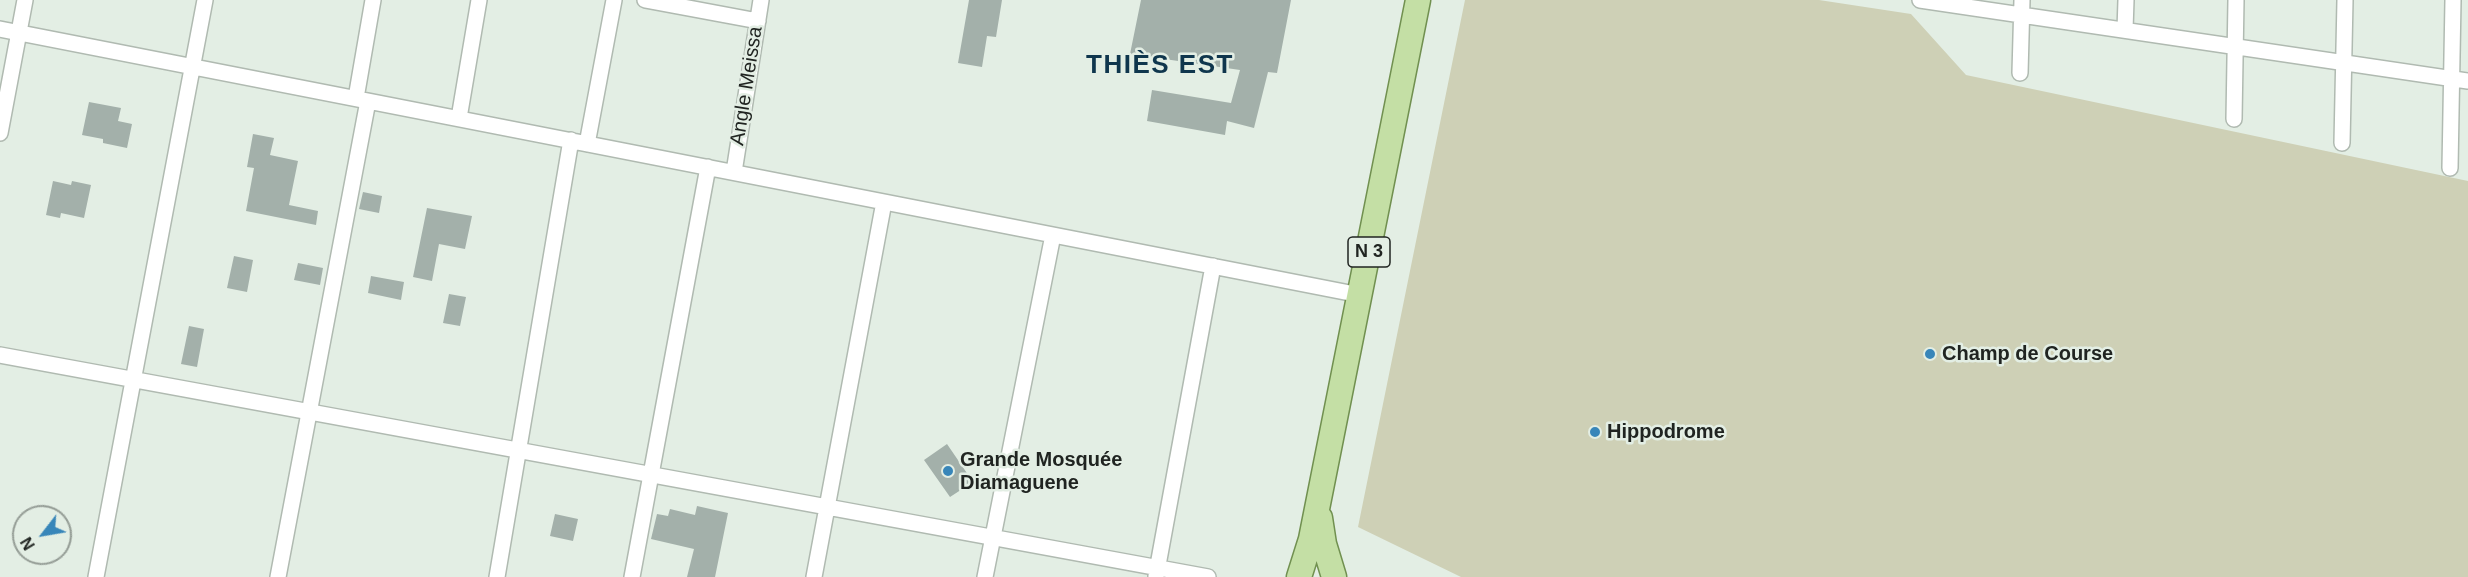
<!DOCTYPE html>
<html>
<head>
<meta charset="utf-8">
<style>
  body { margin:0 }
  #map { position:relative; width:2468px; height:577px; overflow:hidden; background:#e3eee4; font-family:Helvetica,sans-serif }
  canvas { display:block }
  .north { position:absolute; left:12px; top:505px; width:60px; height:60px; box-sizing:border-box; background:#e3eee4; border:2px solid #959d96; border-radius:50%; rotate:239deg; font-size:16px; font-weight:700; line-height:24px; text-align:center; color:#202421 }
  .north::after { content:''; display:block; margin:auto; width:21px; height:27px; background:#3886b9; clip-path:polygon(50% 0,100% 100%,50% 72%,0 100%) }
</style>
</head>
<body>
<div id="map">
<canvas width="2468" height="577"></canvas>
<div class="north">N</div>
</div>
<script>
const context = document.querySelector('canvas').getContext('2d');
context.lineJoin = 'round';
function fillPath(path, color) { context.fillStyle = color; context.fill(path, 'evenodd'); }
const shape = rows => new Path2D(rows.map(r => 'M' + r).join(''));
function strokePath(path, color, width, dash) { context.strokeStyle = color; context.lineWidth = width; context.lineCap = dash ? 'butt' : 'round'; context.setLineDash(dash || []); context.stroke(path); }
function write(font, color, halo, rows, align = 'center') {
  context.font = font + ' Helvetica,sans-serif'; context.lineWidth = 5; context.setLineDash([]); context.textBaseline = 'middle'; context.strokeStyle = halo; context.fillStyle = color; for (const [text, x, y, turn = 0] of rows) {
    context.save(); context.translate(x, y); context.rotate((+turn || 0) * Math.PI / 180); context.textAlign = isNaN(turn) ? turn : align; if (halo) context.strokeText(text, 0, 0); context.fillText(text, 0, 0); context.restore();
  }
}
fillPath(shape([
  [1465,0,1819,0,1911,14,1966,75,2468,181,2468,577,1461,577,1358,527]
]), '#ced0b6');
fillPath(shape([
  [969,0,1002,0,996,37,987,36,982,67,958,63],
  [1141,0,1291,0,1277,73,1268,72,1254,128,1227,121,1225,135,1147,121,1152,90,1231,103,1240,70,1130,54],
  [89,102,121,108,118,121,132,124,127,148,103,143,103,139,82,135],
  [253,134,274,138,270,155,298,161,289,205,318,211,316,225,246,211,254,168,247,167],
  [53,181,71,185,72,181,91,185,84,218,61,213,60,218,46,215],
  [363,192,382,196,379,213,359,209],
  [427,208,472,216,465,249,439,244,432,281,413,277],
  [234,256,253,260,247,292,227,288],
  [298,263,323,268,320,285,294,280],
  [371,276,404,282,401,300,368,293],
  [449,294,466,297,460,326,443,323],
  [189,326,204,329,197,367,181,364],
  [947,444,973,482,950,497,924,460],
  [697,506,728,513,715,577,687,577,694,549,651,539,657,514,668,516,670,509,695,515],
  [555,514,578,519,573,541,550,536]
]), '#a3b0aa');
const minor = shape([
  [645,0,758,21],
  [1920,0,2468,81],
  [0,29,1360,295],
  [2125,30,2126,0],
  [2020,73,2022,0],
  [356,98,373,0],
  [459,118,479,0],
  [2234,119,2236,0],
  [0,133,25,0],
  [2342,143,2345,0],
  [587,144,614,0],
  [2450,168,2453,0],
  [734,172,761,0],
  [0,355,1208,577],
  [1156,576,1213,266],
  [96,577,205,0],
  [278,577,368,101],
  [497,577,571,140],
  [632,577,708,167],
  [814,577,884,202],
  [985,577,1053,235]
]);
const primary = shape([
  [1320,518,1324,544,1334,577],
  [1299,577,1311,539,1418,0]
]);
strokePath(minor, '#b0bab1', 18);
strokePath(primary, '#719050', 27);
strokePath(minor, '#fff', 15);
strokePath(primary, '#c4dfa5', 24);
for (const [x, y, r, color] of [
  [1930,354,6,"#3886b9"],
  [1595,432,6,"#3886b9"],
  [948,471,6,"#3886b9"]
]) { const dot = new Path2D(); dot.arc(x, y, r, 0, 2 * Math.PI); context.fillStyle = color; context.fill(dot); strokePath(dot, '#e3eee4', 2); }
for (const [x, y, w] of [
  [1369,252,42]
]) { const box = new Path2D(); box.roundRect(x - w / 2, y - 15, w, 30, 4.5); context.fillStyle = '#e3eee4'; context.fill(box); strokePath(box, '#202421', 1.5); }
write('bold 18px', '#202421', null, [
  ["N 3",1369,252]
]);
write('20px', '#202421', '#e3eee4', [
  ["Angle Meissa",747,86,-81]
]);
write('bold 20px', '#202421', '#e3eee4', [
  ["Champ de Course",1942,354],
  ["Hippodrome",1607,432],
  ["Grande Mosquée",960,460],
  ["Diamaguene",960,483]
], 'left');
context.letterSpacing = '1.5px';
write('bold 26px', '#0f364d', '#e3eee4', [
  ["THIÈS EST",1160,66]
]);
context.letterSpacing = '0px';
</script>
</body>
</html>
